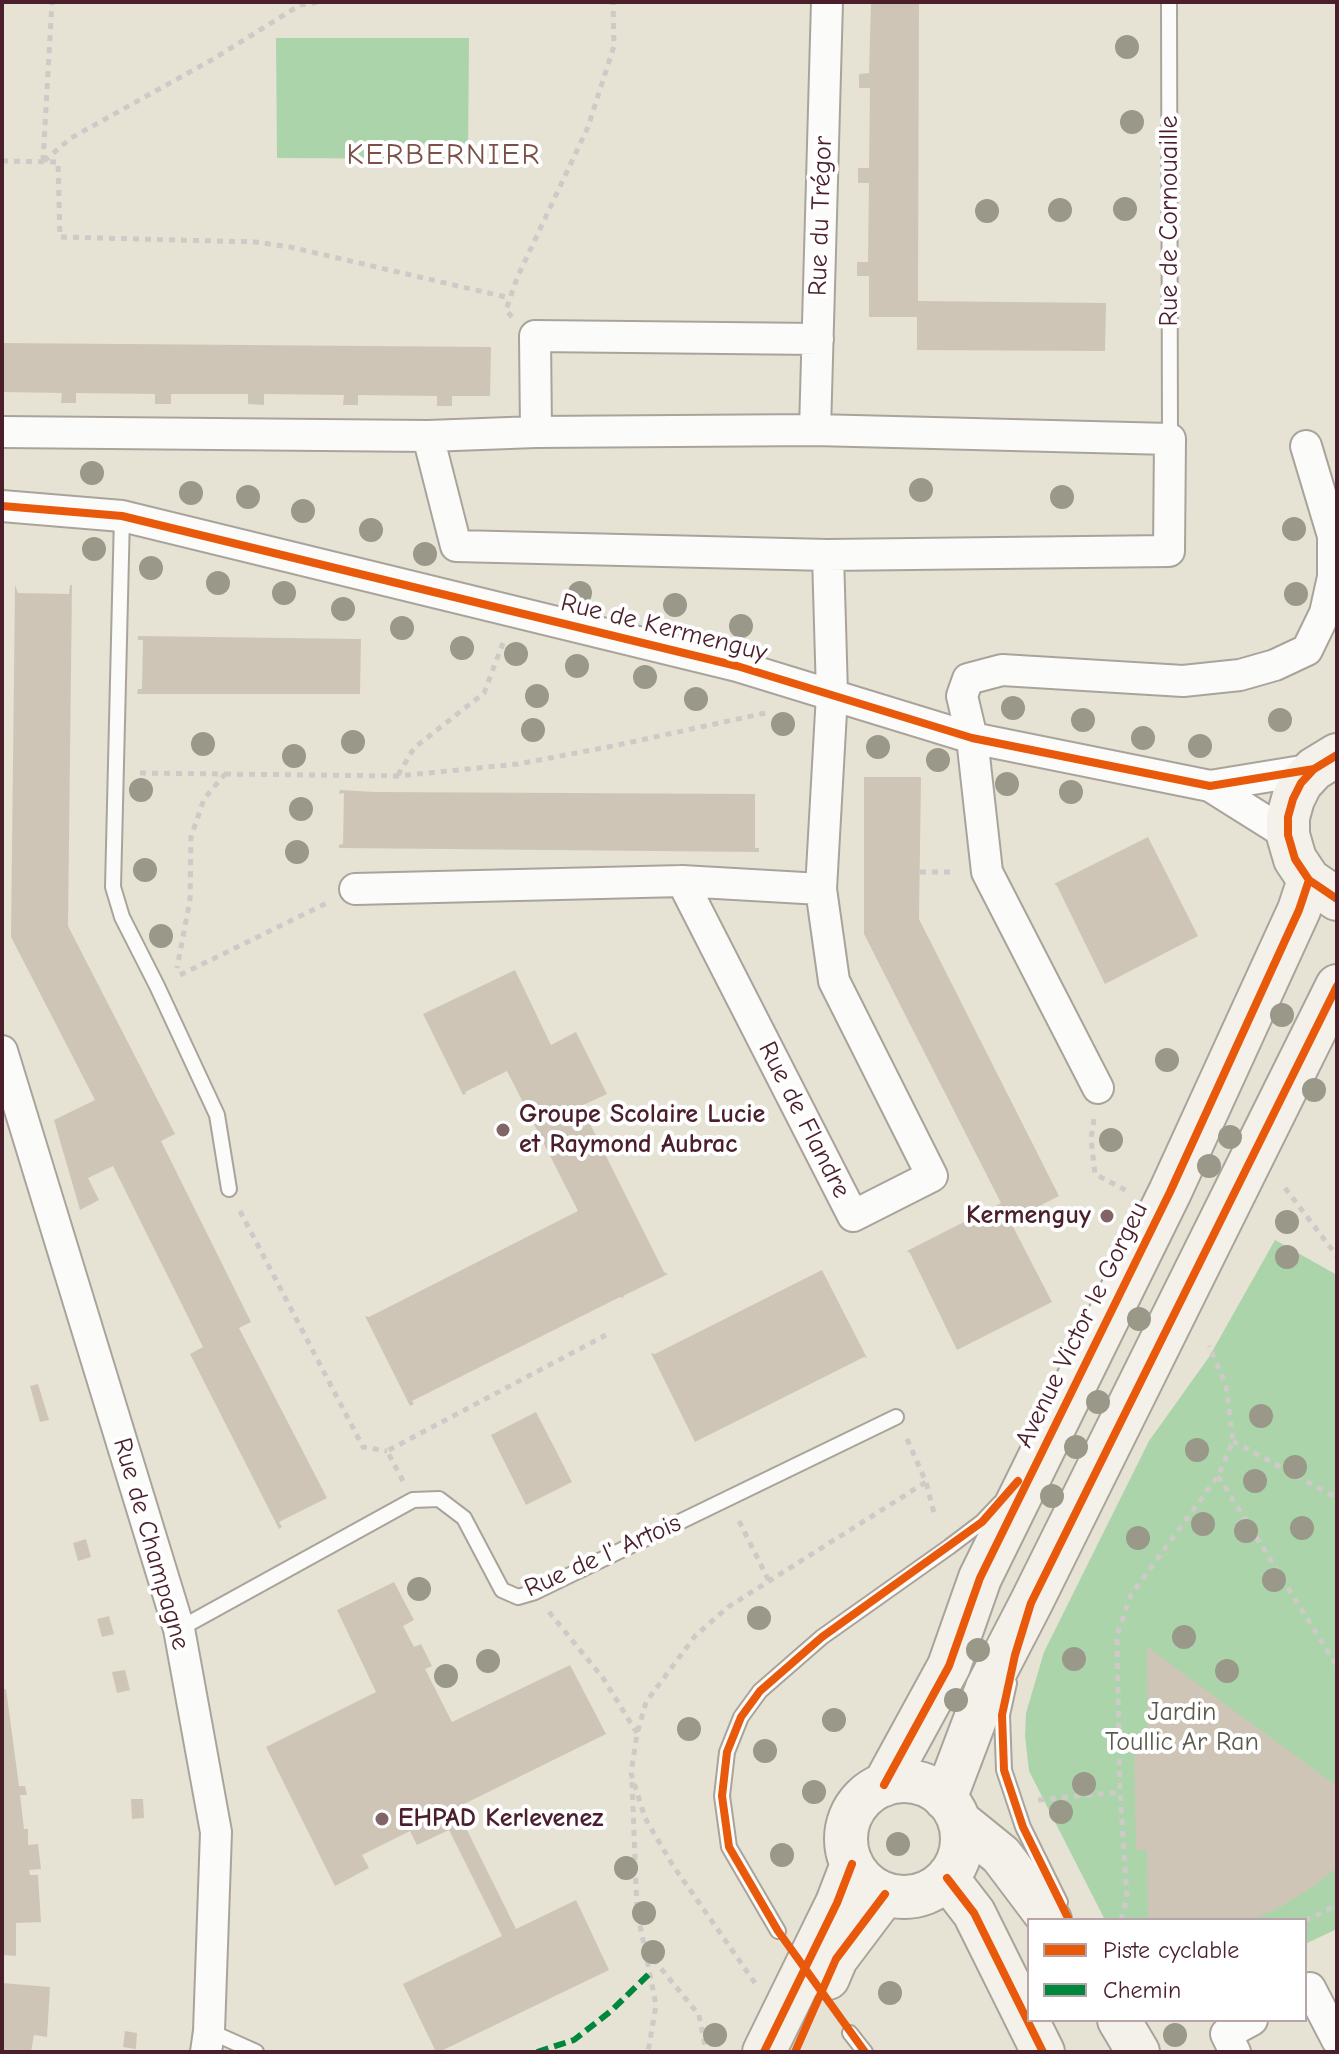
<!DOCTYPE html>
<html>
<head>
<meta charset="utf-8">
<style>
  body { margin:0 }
  #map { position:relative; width:1339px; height:2054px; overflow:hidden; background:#e6e3d4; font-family:"Comic Neue",sans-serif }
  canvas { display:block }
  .frame { position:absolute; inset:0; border:4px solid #4a1f2b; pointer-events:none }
  .legend { position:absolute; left:1027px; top:1918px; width:280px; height:104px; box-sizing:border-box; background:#fff; border:2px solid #b7a5aa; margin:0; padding:10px 14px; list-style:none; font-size:24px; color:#4a1f2b }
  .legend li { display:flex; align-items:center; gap:16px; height:40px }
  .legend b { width:40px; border:2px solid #b7a5aa }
</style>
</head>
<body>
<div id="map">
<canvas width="1339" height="2054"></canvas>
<div class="frame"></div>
<ul class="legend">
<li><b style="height:10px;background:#e8590c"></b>Piste cyclable</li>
<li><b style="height:10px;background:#00873e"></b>Chemin</li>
</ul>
</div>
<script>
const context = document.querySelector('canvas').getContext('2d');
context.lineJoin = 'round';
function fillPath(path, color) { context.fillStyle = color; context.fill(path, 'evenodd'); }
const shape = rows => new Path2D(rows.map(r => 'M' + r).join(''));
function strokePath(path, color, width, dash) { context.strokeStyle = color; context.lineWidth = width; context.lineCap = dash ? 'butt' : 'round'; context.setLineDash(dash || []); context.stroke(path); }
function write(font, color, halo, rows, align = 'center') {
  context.font = font + ' "Comic Neue",sans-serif'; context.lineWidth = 8; context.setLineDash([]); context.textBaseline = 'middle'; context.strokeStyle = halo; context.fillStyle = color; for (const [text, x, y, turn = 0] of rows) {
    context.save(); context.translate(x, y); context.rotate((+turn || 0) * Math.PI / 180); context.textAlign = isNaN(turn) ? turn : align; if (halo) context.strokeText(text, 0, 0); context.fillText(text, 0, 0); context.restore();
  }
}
fillPath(shape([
  [276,38,469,38,468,159,277,158],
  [1275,1240,1337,1275,1337,1929,1305,1944,1305,1920,1105,1920,1029,1771,1025,1736,1026,1713,1044,1652,1149,1441,1209,1357]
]), '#abd4aa');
fillPath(shape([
  [871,2,919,2,918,301,1106,303,1105,351,917,350,917,317,869,317,869,276,857,276,857,262,868,262,869,183,858,183,858,168,869,168,870,88,859,88,859,74,869,73],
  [2,343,491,347,490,396,452,396,452,406,437,406,437,396,358,395,358,405,343,405,344,395,264,394,264,405,248,404,248,394,171,394,171,404,155,404,155,394,76,393,76,403,61,403,62,393,2,392],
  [15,585,18,593,69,594,70,585,72,585,68,926,175,1134,161,1141,251,1322,239,1328,327,1498,279,1522,282,1527,279,1529,190,1354,203,1347,113,1166,88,1178,99,1200,80,1210,54,1120,95,1100,11,937],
  [138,636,361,639,360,694,137,694,138,689,142,689,143,640,138,640],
  [864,777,921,777,919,919,1059,1196,1010,1221,1052,1302,957,1350,910,1253,907,1251,1001,1203,864,934],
  [340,790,376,792,755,794,755,848,759,848,759,852,339,848,339,845,343,844,344,793,339,794],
  [1148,837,1198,936,1105,984,1057,886,1054,884],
  [515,970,551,1045,576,1032,607,1094,581,1106,664,1272,668,1274,623,1296,624,1298,620,1297,412,1401,414,1404,410,1406,365,1316,369,1317,578,1211,507,1071,465,1092,466,1094,463,1095,423,1014],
  [822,1270,867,1358,864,1357,695,1442,651,1353,655,1354],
  [38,1384,49,1420,40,1422,30,1386],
  [536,1412,572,1482,526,1505,491,1435],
  [86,1539,91,1557,78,1561,73,1543],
  [394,1582,414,1620,403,1626,414,1647,421,1644,432,1666,425,1669,452,1722,570,1665,606,1734,456,1808,516,1929,576,1900,609,1970,439,2052,436,2052,403,1984,502,1936,449,1830,417,1845,410,1831,362,1855,369,1868,335,1886,266,1747,376,1692,337,1610],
  [109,1616,114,1634,102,1637,97,1619],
  [1147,1647,1337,1786,1337,1867,1313,1887,1273,1911,1249,1920,1148,1920,1147,1850,1136,1850,1134,1743,1148,1743],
  [125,1670,130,1690,117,1693,112,1672],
  [6,1689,19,1786,25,1786,27,1795,20,1795,24,1829,28,1829,28,1845,38,1844,41,1869,29,1870,30,1875,38,1875,41,1922,16,1923,16,1956,2,1955,2,1690],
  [131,1799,143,1799,144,1818,132,1819],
  [2,1983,50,1987,47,2037,34,2035,31,2052,2,2052],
  [125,2031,137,2033,136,2049,123,2047]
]), '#cfc5b6');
const lane = shape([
  [1169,2,1170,439],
  [122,516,113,887,122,917,157,986,217,1115,229,1189],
  [179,1629,413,1500,439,1499,464,1518,502,1590,518,1597,535,1592,896,1417],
  [1009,1683,1002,1715,1004,1770,1023,1827,1060,1902],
  [778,1931,729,1847,722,1796,727,1752,741,1717,760,1691,822,1637,949,1547,982,1522,1000,1503],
  [209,2031,256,2052],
  [850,2033,865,2052]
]);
const street = shape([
  [815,430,827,2],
  [2,432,428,436,456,546,828,555,1169,551,1170,439,815,430,536,432,428,436],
  [536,432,535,336,818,339],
  [2,506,122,516,737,666,972,738,1210,786,1314,769],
  [1210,786,1288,835],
  [682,881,853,1216,932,1176,834,981,821,889,832,694,828,555],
  [355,889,682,881,821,889],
  [2,1051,179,1629,216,1832,209,2031,206,2052],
  [1098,1088,987,872,972,738,962,696,968,679,1002,670,1183,681,1240,675,1275,665,1307,650,1325,613,1333,577,1333,536,1306,446],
  [1305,1991,1310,1988,1337,2040],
  [1235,2052,1226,2034,1252,2020]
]);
const secondary = shape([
  [1337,755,1314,769,1301,783,1293,799,1288,817,1288,835,1295,859,1309,880,1337,899],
  '846 1839a58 58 0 1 1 116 0a58 58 0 1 1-116 0Z',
  [884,1785,949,1666,980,1578,1170,1192,1299,910,1309,880],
  [945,1799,987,1688,1031,1603,1337,986],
  [959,1821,1001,1855,1050,1920],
  [947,1878,974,1913,1043,2052],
  [828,1978,836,1959,885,1894],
  [1119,2020,1138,2052],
  [764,2052,837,1903,852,1864]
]);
strokePath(lane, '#aaa39b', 18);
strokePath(street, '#aaa39b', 34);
strokePath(secondary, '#aaa39b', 46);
strokePath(shape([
  [2,161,58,162,60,237,256,242,290,247,510,298],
  [43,161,52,2],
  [44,161,71,138,215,58,300,5,320,2],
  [512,317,506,310,517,278,588,127,614,46,613,2],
  [140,773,225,774,204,799,191,837,190,900,177,968],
  [225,774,398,776,518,764,613,746,770,712],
  [398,775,414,748,484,693,503,643],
  [920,872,955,872],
  [180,975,329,902],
  [1094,1119,1091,1139,1095,1174,1129,1192],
  [1285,1188,1337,1256],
  [240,1211,363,1447,387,1451],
  [907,1439,926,1482,935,1517],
  [1233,1441,1337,1498],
  [1218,1476,1337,1666],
  [403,1481,387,1451,606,1335],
  [739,1521,769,1581],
  [549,1612,603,1678,637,1733],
  [632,1782,637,1910,656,2005,648,2052],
  [1038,1800,1120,1792],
  [1121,1920,1127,1898,1120,1792,1117,1635,1131,1595,1218,1476,1233,1441,1226,1385,1209,1346],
  [1305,1921,1337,1905],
  [646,1950,699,2015,706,2052],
  [755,1983,672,1864,645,1818,631,1773,637,1734,646,1702,695,1636,728,1607,926,1482]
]), '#cdcac7', 5, [6, 6]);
strokePath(lane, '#fbfbf9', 14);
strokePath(street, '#fbfbf9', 30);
strokePath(secondary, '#f4f1ea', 42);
strokePath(shape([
  [537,2052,574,2040,611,2011,650,1973]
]), '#00873e', 6, [12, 6]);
strokePath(shape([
  [2,506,122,516,737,666,972,738,1210,786,1314,769],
  [1337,755,1314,769,1301,783,1293,799,1288,817,1288,835,1295,859,1309,880,1337,899],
  [884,1785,949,1666,980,1578,1170,1192,1299,910,1309,880],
  [947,1878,974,1913,1043,2052],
  [1069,1920,1023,1827,1004,1770,1002,1715,1015,1655,1031,1603,1337,986],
  [764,2052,837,1903,852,1864],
  [795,2052,836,1959,885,1894],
  [865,2052,778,1931,729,1847,722,1796,727,1752,741,1717,760,1691,822,1637,982,1522,1018,1481]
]), '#e8590c', 8);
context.fillStyle = '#9a9889';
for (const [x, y] of [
  [1127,47],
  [1132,122],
  [1125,209],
  [1060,210],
  [987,211],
  [92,473],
  [921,490],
  [191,493],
  [248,497],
  [1062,497],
  [303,511],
  [1294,529],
  [371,530],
  [94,549],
  [425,554],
  [151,568],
  [218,583],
  [284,593],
  [580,593],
  [1296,594],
  [675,605],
  [343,609],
  [741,626],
  [402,628],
  [462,648],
  [516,654],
  [577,666],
  [645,677],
  [537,696],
  [696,699],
  [1013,708],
  [1083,720],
  [1280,720],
  [783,724],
  [533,730],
  [1143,738],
  [353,742],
  [203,744],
  [1200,746],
  [878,747],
  [294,756],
  [938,760],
  [1007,784],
  [141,790],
  [1071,792],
  [301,809],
  [297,852],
  [145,870],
  [161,936],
  [1282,1015],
  [1167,1060],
  [1314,1090],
  [1230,1137],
  [1111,1140],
  [1209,1166],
  [1287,1222],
  [1287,1257],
  [1139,1319],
  [1098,1402],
  [1261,1416],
  [1076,1447],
  [1197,1450],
  [1295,1467],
  [1255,1481],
  [1052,1496],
  [1203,1524],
  [1302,1528],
  [1246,1531],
  [1138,1538],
  [1274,1580],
  [419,1589],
  [759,1618],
  [1184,1637],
  [978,1650],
  [1074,1659],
  [488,1661],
  [1227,1671],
  [446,1676],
  [956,1700],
  [834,1720],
  [689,1729],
  [765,1751],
  [1084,1784],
  [814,1792],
  [1061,1812],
  [898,1844],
  [782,1855],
  [626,1868],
  [644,1913],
  [653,1952],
  [890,1993],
  [715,2035],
  [1175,2035]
]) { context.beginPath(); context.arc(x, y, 12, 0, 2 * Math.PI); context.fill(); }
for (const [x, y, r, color] of [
  [503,1130,8,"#816466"],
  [1107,1216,8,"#816466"],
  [382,1819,8,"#816466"]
]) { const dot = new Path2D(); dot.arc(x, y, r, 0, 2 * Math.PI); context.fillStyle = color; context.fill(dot); strokePath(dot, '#fff', 3); }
write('26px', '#4a1f2b', '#fff', [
  ["Rue du Trégor",821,216,-88],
  ["Rue de Cornouaille",1170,221,-90],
  ["Rue de Kermenguy",664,628,14],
  ["Rue de Flandre",804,1120,63],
  ["Avenue Victor le Gorgeu",1082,1325,-64],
  ["Rue de Champagne",151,1544,74],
  ["Rue de l' Artois",603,1556,-24]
]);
write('bold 26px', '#4a1f2b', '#fff', [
  ["Groupe Scolaire Lucie",519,1115],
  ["et Raymond Aubrac",519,1145],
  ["Kermenguy",1091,1216,"right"],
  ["EHPAD Kerlevenez",398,1819]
], 'left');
write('26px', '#5b5a4c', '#fff', [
  ["Jardin",1182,1713],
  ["Toullic Ar Ran",1182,1743]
]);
context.letterSpacing = '2px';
write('30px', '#7c5049', '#fff', [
  ["KERBERNIER",444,156]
]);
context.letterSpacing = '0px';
</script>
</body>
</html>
